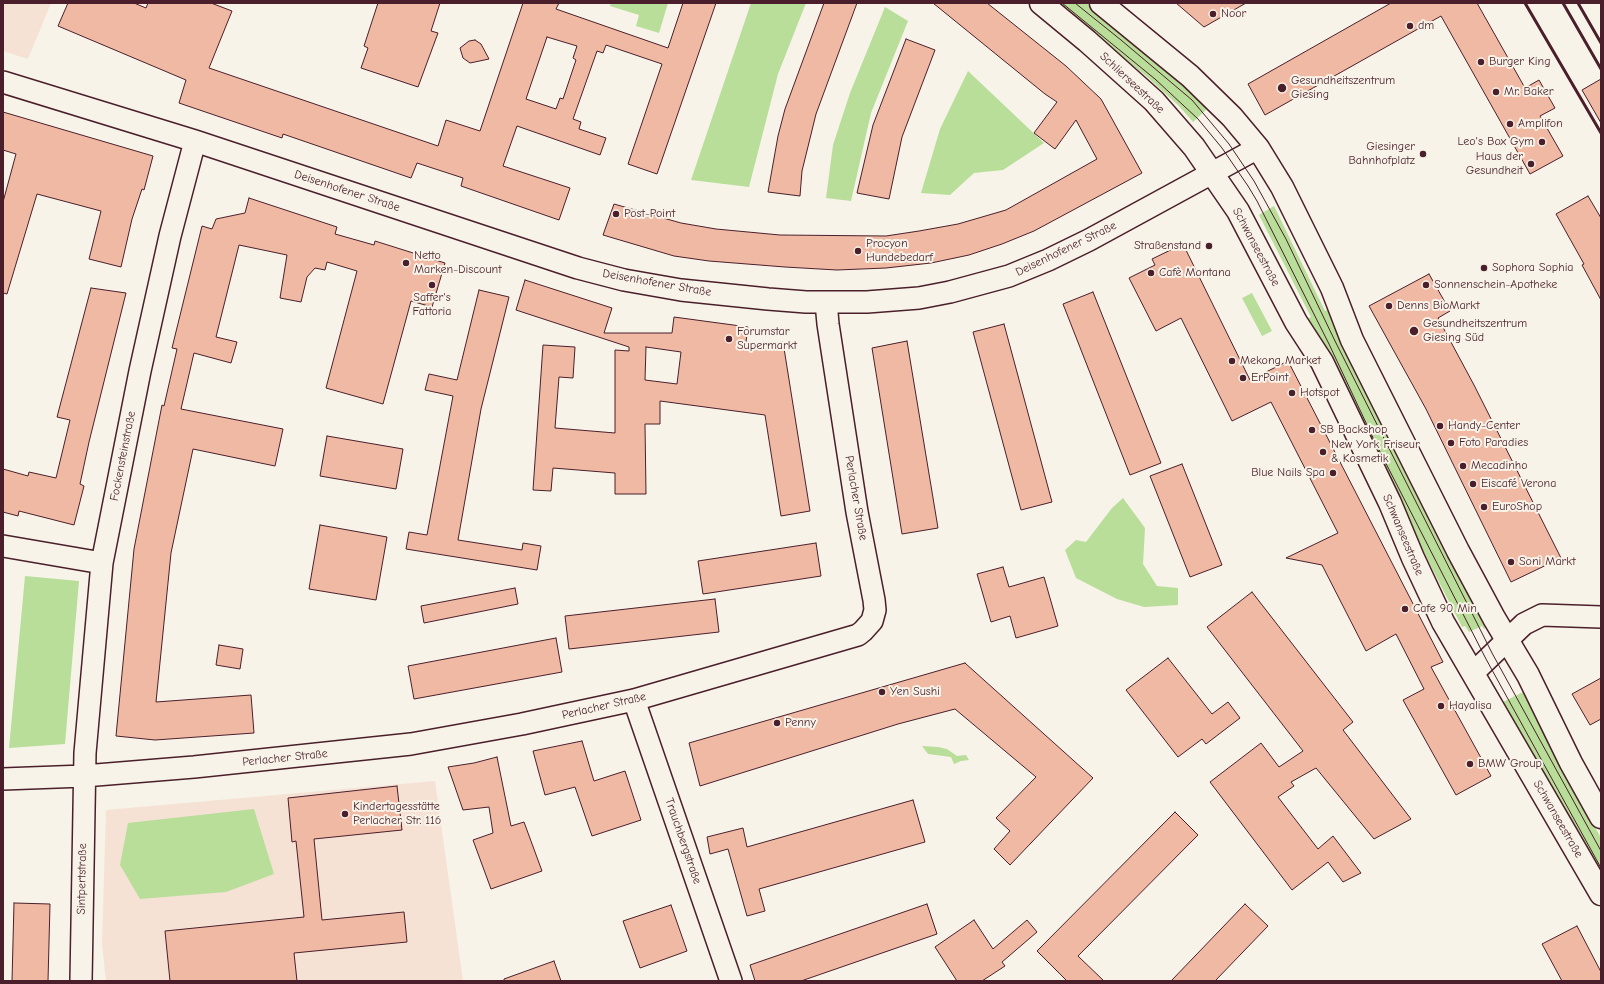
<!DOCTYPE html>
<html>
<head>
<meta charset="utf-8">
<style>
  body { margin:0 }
  #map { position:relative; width:1604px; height:984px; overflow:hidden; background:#f7f3e8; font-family:"Comic Neue",sans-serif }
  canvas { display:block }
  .frame { position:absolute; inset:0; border:4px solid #4a1f2b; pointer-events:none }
</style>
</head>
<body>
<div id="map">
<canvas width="1604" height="984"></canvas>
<div class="frame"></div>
</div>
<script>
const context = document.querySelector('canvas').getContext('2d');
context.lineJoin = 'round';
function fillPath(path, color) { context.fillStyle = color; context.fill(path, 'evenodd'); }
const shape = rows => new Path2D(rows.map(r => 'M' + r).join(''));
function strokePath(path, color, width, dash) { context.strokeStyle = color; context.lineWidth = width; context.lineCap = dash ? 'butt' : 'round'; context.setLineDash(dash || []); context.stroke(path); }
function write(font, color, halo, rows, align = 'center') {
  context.font = font + ' "Comic Neue",sans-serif'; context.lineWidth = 4; context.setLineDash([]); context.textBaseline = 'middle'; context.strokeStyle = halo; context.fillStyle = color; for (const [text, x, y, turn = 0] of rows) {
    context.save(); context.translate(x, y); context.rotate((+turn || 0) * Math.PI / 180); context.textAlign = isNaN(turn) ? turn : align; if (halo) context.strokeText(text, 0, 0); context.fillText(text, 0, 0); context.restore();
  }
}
fillPath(shape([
  [3,3,51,3,28,59,3,51],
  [435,781,463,981,106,981,102,944,106,810]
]), '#f5e2d4');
fillPath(shape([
  [611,3,668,3,659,33,636,26,639,15,610,6],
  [751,3,806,3,778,74,749,187,691,180],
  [1055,3,1086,3,1165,68,1209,107,1193,122,1179,106,1145,75],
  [885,7,908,21,871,113,851,201,826,198,833,145,850,93],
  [968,71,1044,143,1003,170,974,173,950,195,921,193,940,129],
  [1274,206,1325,311,1330,309,1485,623,1485,628,1484,629,1482,626,1469,632,1465,626,1462,627,1305,320,1311,317,1259,215],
  [1252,293,1272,331,1262,336,1242,298],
  [1123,498,1145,528,1143,564,1157,586,1178,588,1178,605,1144,607,1117,599,1076,578,1065,550,1076,540,1086,542,1112,508],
  [25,576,79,581,65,744,9,748],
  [1525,691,1553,751,1601,838,1601,880,1501,703],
  [922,746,938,747,947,749,957,756,966,755,969,760,961,761,954,764,951,757,928,754],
  [254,809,274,874,226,892,140,899,120,865,128,823]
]), '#b8de9a');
const building = shape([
  [68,3,134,3,146,8,148,3,211,3,232,11,209,68,438,146,446,120,480,131,523,3,559,3,556,9,668,48,683,3,716,3,657,174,628,164,662,64,606,45,603,53,597,51,573,119,581,122,579,129,606,138,600,155,517,126,503,166,570,188,559,220,461,186,463,178,417,163,411,178,283,134,282,138,179,103,186,80,58,26,68,3],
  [547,37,577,46,573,58,576,60,563,99,560,98,556,109,526,99,547,37],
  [378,3,440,3,431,31,438,33,418,87,361,68,368,48,364,46,378,3],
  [824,3,857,3,816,114,802,171,800,196,768,192,778,136,785,109,824,3],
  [933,3,987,3,1066,66,1101,99,1142,173,1034,231,1002,244,969,255,931,263,886,268,837,270,785,267,709,261,674,256,603,235,614,204,681,223,716,229,780,235,886,236,919,231,958,224,1006,210,1097,159,1076,120,1055,149,1034,133,1057,102,1045,94,933,3],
  [1176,3,1246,3,1204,27,1176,3],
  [1391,3,1477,3,1525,88,1539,80,1555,108,1540,116,1563,156,1530,174,1441,16,1265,115,1248,84,1391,3],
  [906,39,935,50,902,137,889,199,857,193,873,125,906,39],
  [475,40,481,44,489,59,470,63,463,58,460,48,469,41,475,40],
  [1601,79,1601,123,1582,90,1601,79],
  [3,112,153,156,144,190,142,189,132,219,121,267,89,259,101,211,37,194,7,294,3,293,3,202,16,154,3,150,3,112],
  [1588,196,1601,218,1601,300,1582,265,1584,264,1556,214,1588,196],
  [249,198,337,227,335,234,374,245,375,241,445,263,432,307,411,301,383,404,326,388,357,271,327,262,325,270,315,268,307,277,301,302,280,298,287,255,239,245,216,337,237,342,231,363,194,353,181,409,283,429,275,466,193,449,171,553,156,702,251,695,254,733,155,740,116,736,134,549,162,405,164,406,177,349,172,348,202,226,212,229,216,219,245,213,249,198],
  [1183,244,1250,380,1288,361,1443,662,1431,667,1491,776,1456,795,1403,700,1424,689,1396,634,1366,651,1322,565,1286,558,1338,533,1271,402,1232,421,1181,318,1156,331,1129,278,1155,265,1152,259,1183,244],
  [1429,274,1450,311,1438,318,1474,385,1561,558,1511,582,1426,409,1369,306,1429,274],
  [525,280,612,308,604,333,672,333,674,317,748,327,746,342,770,344,783,342,810,511,781,516,765,415,660,401,660,424,645,424,646,494,615,494,615,473,553,468,551,491,533,490,543,345,575,347,573,378,559,377,555,428,615,433,615,350,629,351,629,347,516,310,525,280],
  [646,347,681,352,677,384,645,380,646,347],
  [91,288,126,293,89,442,80,484,84,486,74,525,19,511,18,516,3,512,3,469,28,476,29,472,56,478,70,420,57,417,91,288],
  [479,290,509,297,481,409,458,540,522,550,523,543,541,546,537,570,406,549,409,532,427,535,453,396,425,390,429,374,457,380,479,290],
  [1093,292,1161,463,1130,475,1063,304,1093,292],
  [1004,324,1052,502,1021,510,973,332,1004,324],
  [907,341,938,528,902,534,872,348,907,341],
  [327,436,403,449,396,489,320,476,327,436],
  [1182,464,1222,565,1190,577,1150,476,1182,464],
  [320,525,387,537,376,600,309,589,320,525],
  [816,543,821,576,703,594,698,561,816,543],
  [1003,567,1009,587,1044,577,1058,626,1016,638,1010,616,991,622,977,574,1003,567],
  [515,588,518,604,424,623,421,606,515,588],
  [1252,592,1353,722,1343,730,1411,819,1374,839,1316,768,1291,782,1294,786,1278,797,1318,849,1333,836,1361,873,1343,882,1328,862,1292,890,1210,782,1261,743,1279,767,1303,751,1207,627,1252,592],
  [715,599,719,632,569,649,565,616,715,599],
  [556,638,562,672,414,699,408,666,556,638],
  [219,645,243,649,240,669,216,665,219,645],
  [1168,658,1212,714,1228,702,1240,718,1206,744,1202,739,1178,757,1126,690,1168,658],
  [965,663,1093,778,1010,865,994,849,1010,831,996,818,1036,777,955,709,898,724,700,786,689,743,965,663],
  [1601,678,1601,719,1590,725,1572,694,1601,678],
  [582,741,594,781,625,771,641,820,592,836,575,787,545,795,533,751,582,741],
  [497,757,511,826,524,822,542,871,491,889,473,840,493,833,489,807,463,810,448,767,474,763,497,757],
  [397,786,402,830,314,839,322,920,404,912,407,942,294,953,297,981,170,981,165,931,304,917,296,841,292,842,288,798,397,786],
  [913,800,925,842,759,889,765,911,747,916,728,849,710,854,707,837,743,828,747,847,913,800],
  [1175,812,1198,835,1078,956,1104,981,1067,981,1037,951,1175,812],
  [14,903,50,904,48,981,12,981,14,903],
  [927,904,937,934,801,981,755,981,750,965,927,904],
  [1245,904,1268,926,1215,981,1171,981,1245,904],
  [671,905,687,951,640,968,623,921,671,905],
  [974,920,993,949,1027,920,1037,932,1002,962,1005,966,982,981,957,981,935,947,974,920],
  [1577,926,1601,972,1601,981,1562,981,1542,944,1577,926],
  [554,961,561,981,504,981,504,979,554,961]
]);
fillPath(building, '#f0b9a4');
strokePath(building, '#4a1f2b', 1);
const minor = shape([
  [3,82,195,141,578,268,624,280,681,290,768,299,806,302,867,302,919,298,950,292,1009,276,1048,260,1089,240,1258,148],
  [3,546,102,563],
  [1473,673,1524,624,1542,615,1601,617],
  [634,700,731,981],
  [3,779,84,776,194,767,411,744,522,724,634,700,858,635,863,631,872,621,875,610,874,600,857,512,828,324,826,302],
  [81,981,85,753,102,563,140,371,170,236,195,141]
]);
const secondary = shape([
  [1041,3,1087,41,1154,101,1194,147,1238,211,1296,322,1322,362,1390,503,1413,558,1443,622,1601,894],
  [1101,3,1190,76,1232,117,1258,148,1282,187,1332,288,1352,340,1458,551,1494,618,1528,675,1571,763,1601,817]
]);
strokePath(minor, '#4a1f2b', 24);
strokePath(secondary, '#4a1f2b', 25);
strokePath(minor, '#f7f3e8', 21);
strokePath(secondary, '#f7f3e8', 22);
strokePath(shape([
  [1062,3,1155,79,1198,119,1222,148,1248,186,1257,201,1329,344,1375,442,1486,659,1601,868],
  [1075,3,1121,40,1192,100,1229,144,1254,181,1286,239,1335,341,1492,653,1601,851]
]), '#4a1f2b', 1);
strokePath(shape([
  [1525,3,1601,133],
  [1563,3,1601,69],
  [1578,3,1601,43]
]), '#4a1f2b', 3);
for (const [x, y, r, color] of [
  [1213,14,4,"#4a1f2b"],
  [1410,26,4,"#4a1f2b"],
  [1481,62,4,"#4a1f2b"],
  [1282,88,5,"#4a1f2b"],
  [1496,92,4,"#4a1f2b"],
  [1510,124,4,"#4a1f2b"],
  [1542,142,4,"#4a1f2b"],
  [1423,154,4,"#4a1f2b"],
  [1531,164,4,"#4a1f2b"],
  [616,214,4,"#4a1f2b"],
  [1209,246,4,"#4a1f2b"],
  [858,251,4,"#4a1f2b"],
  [406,263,4,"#4a1f2b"],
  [1484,268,4,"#4a1f2b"],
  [1151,273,4,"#4a1f2b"],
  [432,285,4,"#4a1f2b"],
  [1426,285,4,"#4a1f2b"],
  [1389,306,4,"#4a1f2b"],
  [1414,331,5,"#4a1f2b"],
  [729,339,4,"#4a1f2b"],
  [1232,361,4,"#4a1f2b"],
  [1243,378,4,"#4a1f2b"],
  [1292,393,4,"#4a1f2b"],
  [1440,426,4,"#4a1f2b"],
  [1312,430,4,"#4a1f2b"],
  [1451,443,4,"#4a1f2b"],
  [1323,452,4,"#4a1f2b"],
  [1463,466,4,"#4a1f2b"],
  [1333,473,4,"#4a1f2b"],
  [1473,484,4,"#4a1f2b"],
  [1484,507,4,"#4a1f2b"],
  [1511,562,4,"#4a1f2b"],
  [1405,609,4,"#4a1f2b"],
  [882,692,4,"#4a1f2b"],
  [1441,706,4,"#4a1f2b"],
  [777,723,4,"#4a1f2b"],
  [1470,764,4,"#4a1f2b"],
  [345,814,4,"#4a1f2b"]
]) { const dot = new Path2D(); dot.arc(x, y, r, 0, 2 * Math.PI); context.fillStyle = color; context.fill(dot); strokePath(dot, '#f7f3e8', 1.5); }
write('12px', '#4a1f2b', '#f7f3e8', [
  ["Noor",1221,14],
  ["dm",1418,26],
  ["Burger King",1489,62],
  ["Gesundheitszentrum",1291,81],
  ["Giesing",1291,95],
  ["Mr. Baker",1504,92],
  ["Amplifon",1518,124],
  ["Leo's Box Gym",1534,142,"right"],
  ["Giesinger",1415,147,"right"],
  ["Bahnhofplatz",1415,161,"right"],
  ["Haus der",1523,157,"right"],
  ["Gesundheit",1523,171,"right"],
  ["Post-Point",624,214],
  ["Procyon",866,244],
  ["Hundebedarf",866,258],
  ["Straßenstand",1201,246,"right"],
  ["Netto",414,256],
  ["Marken-Discount",414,270],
  ["Sophora Sophia",1492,268],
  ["Cafè Montana",1159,273],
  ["Sonnenschein-Apotheke",1434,285],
  ["Saffer's",432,298,"center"],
  ["Fattoria",432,312,"center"],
  ["Denns BioMarkt",1397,306],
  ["Gesundheitszentrum",1423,324],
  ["Giesing Süd",1423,338],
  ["Forumstar",737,332],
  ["Supermarkt",737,346],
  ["Mekong Market",1240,361],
  ["ErPoint",1251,378],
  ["Hotspot",1300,393],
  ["Handy-Center",1448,426],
  ["SB Backshop",1320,430],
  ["Foto Paradies",1459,443],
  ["New York Friseur",1331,445],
  ["& Kosmetik",1331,459],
  ["Mecadinho",1471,466],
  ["Blue Nails Spa",1325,473,"right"],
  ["Eiscafé Verona",1481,484],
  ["EuroShop",1492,507],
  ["Soni Markt",1519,562],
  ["Cafe 90 Min",1413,609],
  ["Yen Sushi",890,692],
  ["Hayalisa",1449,706],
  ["Penny",785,723],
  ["BMW Group",1478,764],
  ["Kindertagesstätte",353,807],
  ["Perlacher Str. 116",353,821]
], 'left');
write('12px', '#4a1f2b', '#f7f3e8', [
  ["Schlierseestraße",1132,83,43],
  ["Deisenhofener Straße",347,191,18],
  ["Schwanseestraße",1256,247,62],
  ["Deisenhofener Straße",1066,249,-26],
  ["Deisenhofener Straße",657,283,10],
  ["Fockensteinstraße",123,456,-79],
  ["Perlacher Straße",856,498,80],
  ["Schwanseestraße",1403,535,67],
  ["Perlacher Straße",604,706,-13],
  ["Perlacher Straße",285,758,-6],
  ["Schwanseestraße",1558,819,60],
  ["Trauchbergstraße",683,841,71],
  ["Sintpertstraße",82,879,-89]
]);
</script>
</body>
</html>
